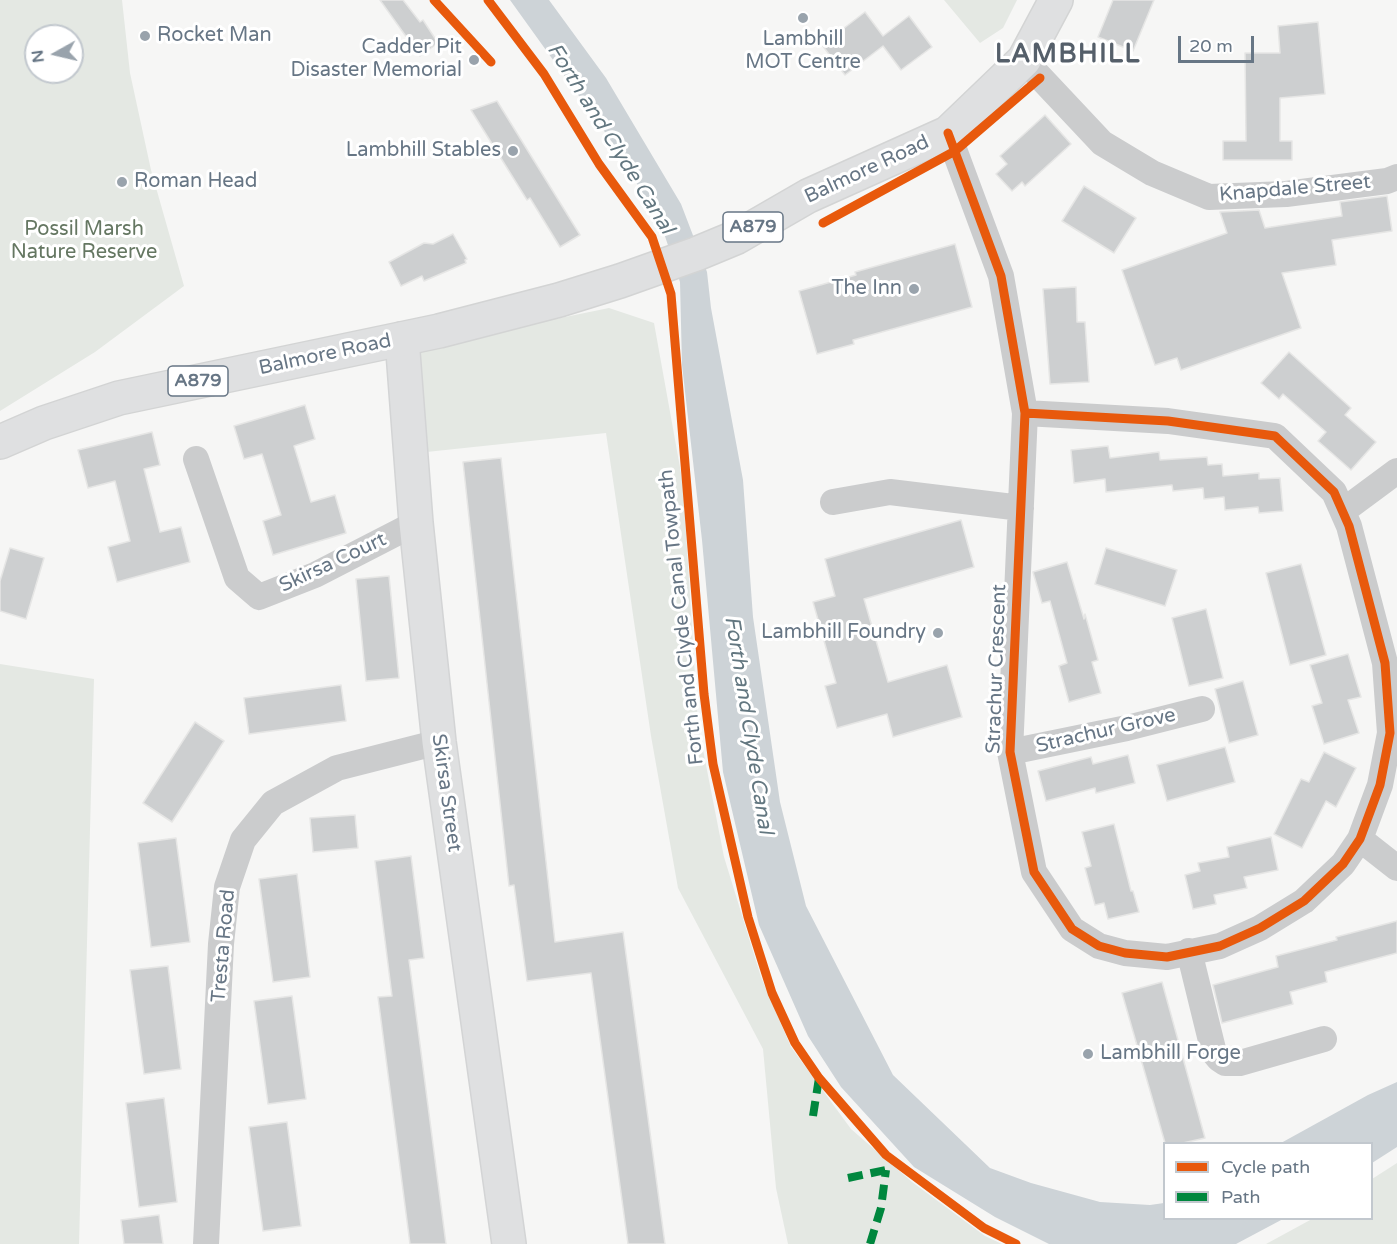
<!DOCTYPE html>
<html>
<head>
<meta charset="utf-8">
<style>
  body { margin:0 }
  #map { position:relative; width:1397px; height:1244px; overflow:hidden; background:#f6f6f5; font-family:"Varela Round",sans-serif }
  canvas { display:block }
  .legend { position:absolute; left:1163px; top:1142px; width:210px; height:78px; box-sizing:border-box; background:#fff; border:2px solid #c2c8ce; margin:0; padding:8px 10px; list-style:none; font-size:18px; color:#677685 }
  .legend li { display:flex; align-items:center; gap:12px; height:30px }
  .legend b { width:30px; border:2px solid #c2c8ce }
  .north { position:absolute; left:24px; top:24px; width:60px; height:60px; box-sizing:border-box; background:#fff; border:2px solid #c2c8ce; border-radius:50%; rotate:262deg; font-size:16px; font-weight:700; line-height:24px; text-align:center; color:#677685 }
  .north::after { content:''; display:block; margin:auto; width:21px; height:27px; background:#99a3ac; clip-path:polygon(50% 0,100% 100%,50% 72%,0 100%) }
  .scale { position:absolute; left:1178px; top:36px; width:76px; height:27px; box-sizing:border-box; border:3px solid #677685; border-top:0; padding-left:8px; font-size:18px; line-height:21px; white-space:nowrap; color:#677685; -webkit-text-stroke:4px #fff; paint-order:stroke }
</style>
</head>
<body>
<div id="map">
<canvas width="1397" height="1244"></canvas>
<ul class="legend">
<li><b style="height:8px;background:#e8590c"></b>Cycle path</li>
<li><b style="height:8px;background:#00873e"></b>Path</li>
</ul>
<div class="north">N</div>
<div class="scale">20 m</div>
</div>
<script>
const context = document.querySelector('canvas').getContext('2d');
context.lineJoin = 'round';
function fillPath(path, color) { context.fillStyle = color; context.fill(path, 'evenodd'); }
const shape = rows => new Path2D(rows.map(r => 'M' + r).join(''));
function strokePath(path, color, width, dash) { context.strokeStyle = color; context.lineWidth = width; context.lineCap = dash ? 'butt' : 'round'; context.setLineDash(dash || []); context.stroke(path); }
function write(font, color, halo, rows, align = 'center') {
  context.font = font + ' "Varela Round",sans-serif'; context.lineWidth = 6; context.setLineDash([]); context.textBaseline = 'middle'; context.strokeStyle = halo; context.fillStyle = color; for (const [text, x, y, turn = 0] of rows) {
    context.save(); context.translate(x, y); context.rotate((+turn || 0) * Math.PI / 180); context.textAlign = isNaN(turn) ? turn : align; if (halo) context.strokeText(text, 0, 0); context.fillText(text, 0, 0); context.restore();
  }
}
fillPath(shape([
  [0,0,122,0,130,73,151,170,184,286,95,352,0,411],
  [36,36,72,36,72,72,36,72],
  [944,0,1017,0,1003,28,980,43],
  [609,308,654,323,683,484,698,724,724,857,761,977,791,1047,851,1129,912,1182,985,1236,1002,1244,788,1244,776,1188,763,1049,678,888,651,736,606,433,417,453,409,349],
  [0,664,94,679,79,1244,0,1244],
  [1397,1163,1397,1244,1266,1244,1312,1219,1372,1218,1372,1179]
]), '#e4e8e3');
fillPath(shape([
  [510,0,549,0,606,78,681,204,707,272,711,308,743,480,753,617,780,802,806,906,893,1075,990,1168,1031,1183,1100,1202,1150,1205,1164,1203,1164,1218,1283,1219,1236,1244,1049,1244,995,1217,914,1167,841,1087,808,1036,759,925,723,772,702,540,682,365,680,282,661,224,612,142],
  [1397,1082,1397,1147,1372,1163,1372,1144,1281,1143,1368,1095]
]), '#cdd3d7');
const building = shape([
  [380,0,403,0,420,22,423,20,438,43,420,56,380,0],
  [1113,0,1154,0,1133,51,1098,37,1113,0],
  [865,12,883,36,909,16,932,47,901,70,883,46,845,75,822,45,865,12],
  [1318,22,1325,94,1280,98,1280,141,1292,141,1292,160,1223,160,1223,141,1246,141,1245,53,1280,53,1278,26,1318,22],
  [497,101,580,235,560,247,530,198,527,200,471,110,497,101],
  [1045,115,1071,144,1025,186,1022,182,1012,191,996,174,1007,164,1000,156,1045,115],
  [1084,186,1136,218,1114,253,1062,221,1084,186],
  [1387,196,1392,231,1332,240,1336,265,1282,273,1301,328,1181,370,1177,358,1155,365,1122,270,1227,233,1220,212,1259,210,1265,228,1342,216,1340,202,1387,196],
  [453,234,467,259,465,260,466,263,424,281,422,276,401,286,389,262,424,243,433,244,453,234],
  [955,244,972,307,853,340,854,344,817,354,799,291,856,275,855,272,955,244],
  [1076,287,1077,322,1085,322,1089,382,1050,384,1043,289,1076,287],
  [1289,352,1351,408,1345,415,1376,442,1351,470,1318,441,1326,432,1283,394,1279,399,1261,383,1289,352],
  [305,405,315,439,294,446,311,502,335,495,346,533,273,555,263,521,281,515,262,454,244,459,234,426,305,405],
  [152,432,160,465,144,469,160,532,181,527,190,562,117,582,108,547,130,541,115,481,88,488,78,450,152,432],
  [1108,446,1110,458,1159,452,1160,460,1207,457,1208,465,1222,464,1223,476,1259,473,1259,479,1280,478,1283,511,1259,513,1258,507,1225,510,1224,497,1204,499,1203,488,1173,491,1172,485,1106,492,1105,479,1074,483,1071,450,1108,446],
  [501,458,555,942,623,932,665,1244,628,1244,591,973,527,981,514,885,509,886,463,462,501,458],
  [961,520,974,567,864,599,888,682,947,665,962,717,893,737,887,714,837,728,825,686,836,683,813,602,835,596,825,559,961,520],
  [10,548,44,558,26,619,0,611,0,581,10,548],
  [1106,548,1177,570,1165,606,1095,584,1106,548],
  [1067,562,1084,619,1085,614,1098,660,1092,662,1101,693,1069,702,1059,666,1067,663,1050,601,1042,603,1033,572,1067,562],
  [1301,564,1326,655,1290,665,1266,573,1301,564],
  [389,576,399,678,366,681,356,579,389,576],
  [1206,609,1223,678,1189,686,1172,618,1206,609],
  [1348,654,1361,697,1348,700,1359,733,1324,744,1312,706,1322,703,1310,665,1348,654],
  [1243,681,1258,735,1229,743,1215,689,1243,681],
  [341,685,346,721,249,734,244,698,341,685],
  [195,722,224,741,172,822,143,803,195,722],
  [1225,747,1235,782,1167,801,1157,765,1225,747],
  [1324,752,1356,768,1336,807,1326,801,1302,848,1274,834,1301,779,1309,782,1324,752],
  [1128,755,1135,783,1096,793,1095,788,1046,801,1038,771,1091,757,1093,764,1128,755],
  [355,815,358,848,313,852,310,818,355,815],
  [1114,824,1131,891,1133,891,1139,912,1108,919,1104,903,1095,905,1085,868,1091,866,1082,832,1114,824],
  [1271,837,1278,870,1244,877,1247,888,1214,895,1216,904,1193,909,1185,875,1200,871,1198,863,1229,857,1227,847,1271,837],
  [176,838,190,942,151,947,138,843,176,838],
  [411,856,424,958,409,960,446,1244,410,1244,378,997,392,996,375,861,411,856],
  [297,874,310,977,273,982,259,879,297,874],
  [1397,921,1397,953,1325,972,1327,982,1290,992,1293,1004,1222,1023,1213,985,1278,967,1276,956,1337,940,1336,937,1397,921],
  [168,966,181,1069,144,1074,130,970,168,966],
  [1162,982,1205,1138,1183,1143,1165,1143,1122,993,1162,982],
  [292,996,306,1099,268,1104,254,1001,292,996],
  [164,1098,177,1202,139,1207,126,1103,164,1098],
  [287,1122,301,1226,263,1231,249,1127,287,1122],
  [159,1215,163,1244,124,1244,121,1220,159,1215]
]);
fillPath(building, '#cdcfd0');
strokePath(building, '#e6e6e5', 1.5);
const secondary = shape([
  [402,339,416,523,439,742,509,1244]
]);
const primary = shape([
  [0,442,44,423,119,398,439,331,559,300,620,281,696,254,737,237,808,196,948,133,1024,60,1056,0]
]);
strokePath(secondary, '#d3d4d5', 36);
strokePath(primary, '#d3d4d4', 36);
strokePath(shape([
  [1024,60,1102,143,1152,173,1209,197,1286,194,1387,181,1397,177],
  [948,133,1001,276,1025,413,1010,752,1034,872,1072,929,1099,946,1125,953,1167,957,1220,946,1260,928,1304,901,1343,864,1360,839,1380,785,1390,733,1385,663,1349,526,1334,492,1275,436,1168,421,1025,413],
  [196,459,237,578,259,597,315,575,416,523],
  [833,502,890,492,1021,508],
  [1343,511,1397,471],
  [1010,752,1127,728,1202,709],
  [1360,839,1397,868],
  [1189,951,1214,1053,1219,1059,1225,1063,1240,1063,1324,1039],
  [206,1244,221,944,227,887,243,840,273,803,337,768,439,742]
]), '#cbcccd', 26);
strokePath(secondary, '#dfe0e1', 33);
strokePath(primary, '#dfe0e1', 33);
strokePath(shape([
  [813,1116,819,1078],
  [848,1178,886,1170,886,1164],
  [870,1244,881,1208,886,1170]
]), '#00873e', 8, [15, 8]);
strokePath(shape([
  [434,0,491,62],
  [488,0,544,74,599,164,652,237,671,294,704,694,713,764,748,917,772,993,795,1043,819,1078,886,1155,984,1228,1016,1244],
  [948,133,1001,276,1025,413,1010,752,1034,872,1072,929,1099,946,1125,953,1167,957,1220,946,1260,928,1304,901,1343,864,1360,839,1380,785,1390,733,1385,663,1349,526,1334,492,1275,436,1168,421,1025,413],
  [823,223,955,151,1040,78]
]), '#e8590c', 9);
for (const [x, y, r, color] of [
  [803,18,6,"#99a3ac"],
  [145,36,6,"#99a3ac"],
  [474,60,6,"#99a3ac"],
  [513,151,6,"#99a3ac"],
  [122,182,6,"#99a3ac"],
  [914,289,6,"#99a3ac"],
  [938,633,6,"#99a3ac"],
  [1088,1054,6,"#99a3ac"]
]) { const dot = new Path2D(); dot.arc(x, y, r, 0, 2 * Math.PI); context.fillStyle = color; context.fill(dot); strokePath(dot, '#fff', 2); }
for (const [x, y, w] of [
  [753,227,60],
  [198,381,60]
]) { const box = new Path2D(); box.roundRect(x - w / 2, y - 15, w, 30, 4.5); context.fillStyle = '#fff'; context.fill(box); strokePath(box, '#677685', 1.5); }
write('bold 18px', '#677685', null, [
  ["A879",753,227],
  ["A879",198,381]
]);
write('20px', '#677685', '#fff', [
  ["Rocket Man",157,36,"left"],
  ["Lambhill",803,40,"center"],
  ["MOT Centre",803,63,"center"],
  ["Cadder Pit",462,48],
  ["Disaster Memorial",462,71],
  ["Lambhill Stables",501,151],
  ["Roman Head",134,182,"left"],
  ["The Inn",902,289],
  ["Lambhill Foundry",926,633],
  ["Lambhill Forge",1100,1054,"left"]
], 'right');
write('20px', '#677685', '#fff', [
  ["Balmore Road",867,170,-25],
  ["Knapdale Street",1295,189,-5],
  ["Balmore Road",325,355,-12],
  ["Skirsa Court",333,563,-25],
  ["Forth and Clyde Canal Towpath",682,617,-96],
  ["Strachur Crescent",997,669,-88],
  ["Strachur Grove",1106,731,-13],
  ["Skirsa Street",446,793,82],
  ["Tresta Road",224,946,-85]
]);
write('20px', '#657762', '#fff', [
  ["Possil Marsh",84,230],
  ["Nature Reserve",84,253]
]);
write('italic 21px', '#637780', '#fff', [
  ["Forth and Clyde Canal",610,139,58],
  ["Forth and Clyde Canal",748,725,81]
]);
context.letterSpacing = '1.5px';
write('bold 26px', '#555f6a', '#fff', [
  ["LAMBHILL",1068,55]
]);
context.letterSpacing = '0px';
</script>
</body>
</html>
